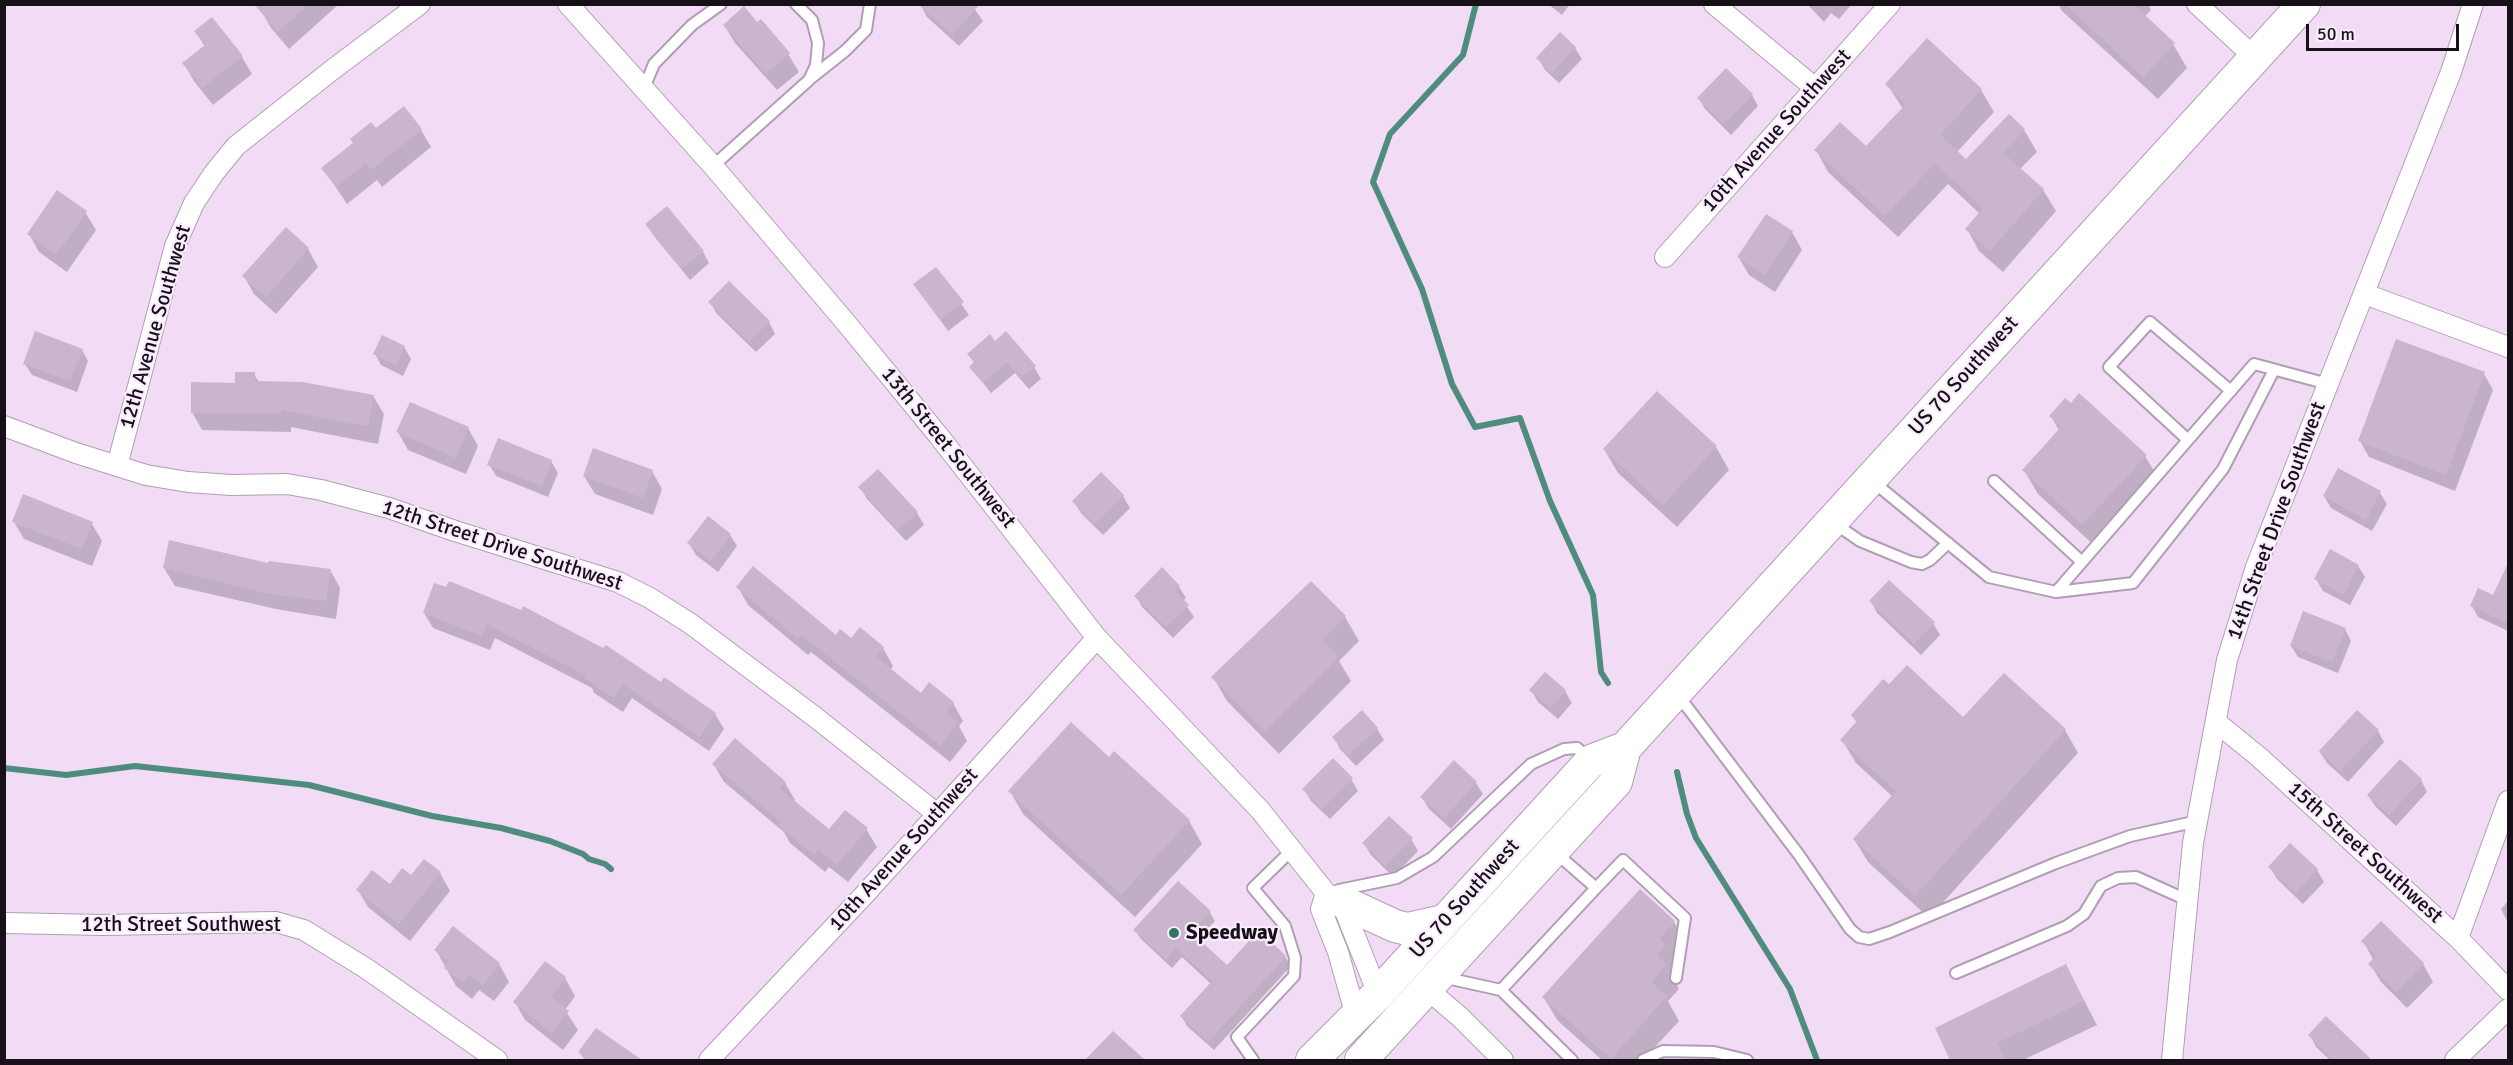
<!DOCTYPE html>
<html>
<head>
<meta charset="utf-8">
<style>
  body { margin:0 }
  #map { position:relative; width:2513px; height:1065px; overflow:hidden; background:#f1dbf5; font-family:Signika,sans-serif }
  canvas { display:block }
  .frame { position:absolute; inset:0; border:6px solid #171019; pointer-events:none }
  .scale { position:absolute; left:2306px; top:24px; width:153px; height:27px; box-sizing:border-box; border:3px solid #171019; border-top:0; padding-left:8px; font-size:18px; line-height:21px; white-space:nowrap; color:#171019; -webkit-text-stroke:4px #f9ecfc; paint-order:stroke }
</style>
</head>
<body>
<div id="map">
<canvas width="2513" height="1065"></canvas>
<div class="frame"></div>
<div class="scale">50 m</div>
</div>
<script>
const context = document.querySelector('canvas').getContext('2d');
context.lineJoin = 'round';
function fillPath(path, color) { context.fillStyle = color; context.fill(path, 'evenodd'); }
const shape = rows => new Path2D(rows.map(r => 'M' + r).join(''));
function strokePath(path, color, width, dash) { context.strokeStyle = color; context.lineWidth = width; context.lineCap = dash ? 'butt' : 'round'; context.setLineDash(dash || []); context.stroke(path); }
function write(font, color, halo, rows, align = 'center') {
  context.font = font + ' Signika,sans-serif'; context.lineWidth = 4.5; context.setLineDash([]); context.textBaseline = 'middle'; context.strokeStyle = halo; context.fillStyle = color; for (const [text, x, y, turn = 0] of rows) {
    context.save(); context.translate(x, y); context.rotate((+turn || 0) * Math.PI / 180); context.textAlign = isNaN(turn) ? turn : align; if (halo) context.strokeText(text, 0, 0); context.fillText(text, 0, 0); context.restore();
  }
}
fillPath(shape([
  [267,4,339,4,289,49,271,28,261,10],
  [971,4,983,21,959,46,927,17,921,6],
  [1548,4,1570,4,1562,15],
  [1807,4,1852,4,1839,19,1831,13,1824,22],
  [2058,4,2148,4,2151,10,2144,17,2173,44,2187,68,2158,99,2062,11],
  [724,25,788,54,799,72,777,90,735,43],
  [196,32,242,57,252,74,213,105,194,81,184,64,205,47],
  [1575,48,1582,59,1559,83,1545,70,1538,58],
  [1887,84,1981,90,1994,112,1957,152,1966,161,2009,116,2024,130,2037,152,2020,169,2043,190,2056,211,2003,272,1979,251,1967,229,1980,214,1948,184,1898,237,1828,172,1816,150,1866,148,1903,109],
  [1752,95,1758,106,1731,135,1705,109,1699,98],
  [421,130,431,147,382,187,377,180,347,204,323,168,354,144,376,131],
  [85,212,96,230,67,272,39,252,29,234],
  [647,225,703,252,709,263,690,280,654,236],
  [286,229,308,249,318,267,276,314,254,294,244,276],
  [1792,232,1802,250,1775,292,1749,275,1739,258],
  [936,269,969,315,948,331,915,285],
  [710,302,769,322,775,334,756,352,717,314],
  [995,343,1034,367,1041,379,1029,389,1015,373,991,393,971,367,975,364,969,354],
  [404,347,411,359,403,376,381,365,375,354],
  [82,350,88,361,77,392,32,375,25,364],
  [254,374,259,382,373,396,384,414,378,444,291,427,291,432,202,430,192,412],
  [2484,374,2493,390,2455,491,2369,457,2360,441],
  [2051,416,2145,456,2159,479,2096,547,2038,494,2024,470,2060,432],
  [468,428,478,446,466,474,408,450,398,432],
  [1716,447,1729,470,1677,527,1618,473,1604,449],
  [551,461,558,473,548,497,496,476,489,464],
  [652,471,662,489,653,515,595,494,584,476],
  [878,471,917,513,924,525,906,541,867,499,860,487],
  [2380,493,2387,504,2372,531,2331,508,2324,496],
  [1123,496,1130,508,1103,535,1081,513,1074,502],
  [14,522,92,524,102,541,92,566,24,539],
  [730,535,737,546,718,572,696,555,689,543],
  [270,565,330,570,340,588,336,619,276,609,175,586,164,568],
  [2358,566,2365,577,2350,605,2323,591,2316,579],
  [1162,570,1179,587,1186,598,1183,601,1194,617,1173,638,1142,607,1136,596],
  [1311,583,1345,617,1359,641,1339,661,1351,681,1279,754,1227,701,1213,677],
  [2499,586,2508,591,2508,631,2478,617,2472,606,2494,597],
  [738,587,836,637,851,640,860,629,883,648,893,666,890,670,921,695,953,703,963,721,959,726,967,741,950,762,811,652,808,655,748,605],
  [447,589,662,684,665,679,715,714,724,729,709,751,632,698,623,712,594,693,592,688,495,638,490,650,433,628,424,613],
  [1871,601,1933,623,1940,635,1921,655,1877,613],
  [2345,629,2351,641,2338,673,2298,657,2291,646],
  [1889,686,1963,719,2065,730,2078,753,1929,918,1868,862,1854,839,1893,797,1856,763,1842,740,1857,723,1852,715],
  [1531,690,1565,691,1572,703,1558,719,1538,702],
  [1377,729,1384,740,1356,766,1340,749,1334,737],
  [2378,731,2384,742,2348,782,2327,763,2320,752],
  [1109,759,1189,821,1202,844,1135,917,1023,814,1010,791],
  [714,765,785,783,795,800,794,802,829,831,866,829,877,847,848,882,829,867,825,872,790,843,784,832,724,782],
  [1351,779,1358,791,1330,819,1311,801,1304,789],
  [2421,780,2427,792,2396,826,2375,806,2368,795],
  [1476,783,1483,794,1451,829,1429,809,1422,797],
  [1411,839,1418,851,1393,877,1371,855,1364,843],
  [2290,845,2317,870,2324,882,2303,904,2277,879,2270,867],
  [440,873,450,891,410,941,368,907,358,890,390,886],
  [1640,891,1674,922,1688,946,1674,961,1672,976,1679,989,1668,1001,1679,1021,1643,1060,1602,1060,1558,1021,1544,998],
  [2508,901,2508,923,2501,909],
  [1209,911,1215,921,1197,940,1227,967,1285,957,1291,966,1214,1050,1187,1026,1182,1017,1211,984,1182,957,1172,968,1141,939,1135,930],
  [2381,923,2423,964,2433,982,2407,1008,2381,982,2370,964,2373,959,2363,941],
  [436,950,499,964,509,982,494,1001,479,990,472,999,456,986],
  [2066,966,2097,1025,2023,1060,1952,1060,1937,1028],
  [565,978,575,996,565,1010,578,1030,563,1050,525,1020,515,1002],
  [596,1030,639,1060,585,1060,580,1053],
  [1113,1033,1143,1060,1087,1060],
  [2310,1035,2364,1055,2368,1060,2330,1060,2316,1047]
]), '#0003');
strokePath(shape([
  [1476,4,1463,55,1390,134,1373,182,1422,289,1452,384,1475,427,1520,418,1550,501,1593,595,1601,672,1608,683],
  [4,768,66,775,135,766,309,785,432,816,501,828,550,841,583,854,589,859,605,864,611,869],
  [1677,772,1687,814,1696,838,1790,989,1817,1060]
]), '#4e8d7e', 6);
fillPath(shape([
  [254,4,309,4,278,32],
  [918,4,980,4,952,35],
  [2065,4,2133,4,2175,43,2143,77],
  [744,6,757,22,761,19,790,53,766,74,723,25],
  [212,17,243,56,202,88,182,63,205,45,194,31],
  [1560,32,1576,47,1552,73,1536,58],
  [1927,38,1982,89,1940,135,1966,159,2009,114,2025,129,2003,153,2044,189,1990,251,1965,229,1983,208,1935,163,1885,216,1814,150,1840,122,1866,146,1906,104,1885,84],
  [1726,68,1753,94,1724,124,1697,98],
  [404,106,422,129,371,170,366,163,336,187,321,168,353,143,350,139,371,122,376,128],
  [57,190,87,211,56,255,27,234],
  [667,206,704,251,682,269,645,224],
  [1766,214,1793,231,1764,275,1737,257],
  [286,227,309,248,266,297,242,276],
  [936,267,964,302,940,320,913,284],
  [729,281,770,321,749,342,708,302],
  [35,331,83,349,70,381,23,364],
  [1006,331,1036,366,1021,378,1007,362,983,383,969,367,974,362,967,354,990,334,995,341],
  [382,335,405,346,396,365,373,354],
  [2396,339,2485,372,2446,475,2358,441],
  [235,372,255,372,255,381,302,382,374,395,368,426,281,410,281,414,191,413,191,382,235,383],
  [1657,391,1717,446,1663,505,1603,449],
  [2079,393,2147,455,2082,525,2022,470,2061,427,2049,416,2065,398,2071,403],
  [410,402,469,427,456,458,396,432],
  [498,438,552,460,542,486,487,465],
  [593,448,653,470,643,498,583,476],
  [2338,468,2381,491,2366,520,2323,496],
  [878,469,918,512,898,530,858,487],
  [1101,472,1124,495,1095,524,1072,501],
  [23,494,93,522,82,549,12,522],
  [708,516,731,534,711,561,687,543],
  [169,540,268,563,269,561,331,569,326,601,264,593,163,568],
  [2330,549,2359,565,2344,595,2314,579],
  [2508,563,2508,623,2470,606,2478,588,2493,595],
  [753,566,836,635,840,629,851,638,860,627,884,647,876,657,921,693,929,682,954,702,946,712,958,722,940,745,801,635,798,639,736,587],
  [1162,567,1180,586,1175,591,1189,605,1166,627,1134,596],
  [1889,580,1935,622,1914,644,1869,601],
  [449,581,521,610,523,606,603,648,606,645,661,682,664,677,716,713,700,737,623,684,614,698,584,678,585,675,487,624,482,636,423,613,434,583,446,587],
  [1311,581,1346,616,1322,640,1339,657,1265,731,1211,677],
  [2303,611,2346,628,2332,662,2290,646],
  [1907,665,1963,717,2004,673,2066,729,1915,896,1853,839,1896,791,1840,740,1857,721,1851,715,1883,679,1889,684],
  [1545,672,1566,690,1551,708,1529,690],
  [1362,710,1378,728,1348,755,1332,737],
  [2357,710,2379,730,2340,771,2319,751],
  [1071,722,1109,757,1114,751,1190,820,1121,895,1008,791],
  [735,738,786,782,780,789,829,829,845,810,868,828,837,865,818,850,814,855,778,825,781,822,712,764],
  [1333,758,1353,778,1322,809,1302,789],
  [2400,759,2422,779,2389,815,2367,795],
  [1454,760,1477,782,1444,818,1420,797],
  [1389,816,1413,838,1385,866,1362,843],
  [2290,843,2318,869,2296,893,2268,867],
  [424,859,441,872,399,924,356,890,372,870,390,884,402,868,411,875],
  [1178,881,1211,911,1191,932,1227,965,1259,930,1286,956,1208,1042,1180,1016,1212,981,1176,948,1166,959,1133,930],
  [1640,889,1675,921,1660,939,1666,945,1657,955,1666,964,1651,982,1667,996,1611,1059,1542,997],
  [2381,921,2424,963,2396,992,2368,964,2376,956,2361,941],
  [453,926,500,963,483,985,469,974,462,982,444,968,448,961,434,950],
  [545,961,566,977,551,997,569,1011,552,1033,513,1002],
  [2066,964,2084,1001,1997,1043,2005,1060,1950,1060,1935,1028],
  [2326,1016,2372,1060,2333,1060,2308,1035],
  [596,1028,642,1060,589,1060,578,1052],
  [1113,1031,1145,1060,1085,1060]
]), '#cab4ce');
const lane = shape([
  [811,78,845,51,866,30,870,4],
  [644,88,654,64,692,25,721,4],
  [713,166,809,80,816,65,818,43,812,20,796,4],
  [2188,440,2109,367,2150,322,2231,391],
  [1871,480,1989,577,2056,592,2254,364,2328,384],
  [1994,481,2082,562],
  [1834,523,1860,541,1911,562,1922,564,1930,560,1948,543],
  [2056,592,2133,583,2223,469,2274,370],
  [1678,695,1799,855,1850,929,1859,937,1869,939,1890,932,2056,863,2130,836,2198,821],
  [1556,853,1596,888,1501,990,1572,1060],
  [1596,888,1623,860,1685,918,1676,978],
  [1339,890,1397,878,1433,857,1531,764,1564,749,1577,748,1589,759],
  [1956,973,2067,926,2084,914,2101,886,2118,878,2136,877,2187,900],
  [1442,977,1501,990],
  [1253,1060,1237,1037,1294,976,1295,958,1285,926,1253,888,1293,849],
  [1643,1060,1663,1051,1714,1052,1747,1060]
]);
const street = shape([
  [568,4,713,166,847,324,938,435,1097,638,1260,810,1326,893,1341,901,1378,994],
  [1714,4,1815,88],
  [2197,4,2255,58],
  [1665,257,1890,4],
  [2365,294,2508,347],
  [4,426,76,453,146,475,188,482,231,485,287,484,321,490,389,508,455,531,618,582,650,598,691,624,815,717,936,813],
  [117,466,175,246,194,203,214,173,236,146,332,70,420,4],
  [2216,722,2259,757,2458,938,2508,990],
  [1326,893,1321,909,1338,952,1356,1016],
  [4,923,103,925,276,922,304,930,367,969,497,1060],
  [2458,938,2508,801],
  [1427,989,1460,1017,1503,1060],
  [709,1060,865,894,1097,638],
  [2172,1060,2193,843,2227,660,2256,567,2451,72,2473,4],
  [2455,1060,2508,1009]
]);
const primary = shape([
  [1341,901,1395,926,1407,929,1443,921],
  [1312,1060,1378,994,1591,761,1625,748,2304,4],
  [1361,1060,1616,782,1625,748]
]);
strokePath(lane, '#b29db6', 14);
strokePath(street, '#b29db6', 22);
strokePath(primary, '#b29db6', 34);
strokePath(lane, '#fff', 10);
strokePath(street, '#fff', 20);
strokePath(primary, '#fff', 32);
for (const [x, y, r, color] of [
  [1174,933,6,"#327463"]
]) { const dot = new Path2D(); dot.arc(x, y, r, 0, 2 * Math.PI); context.fillStyle = color; context.fill(dot); strokePath(dot, '#f9ecfc', 2); }
write('21px', '#171019', '#f9ecfc', [
  ["10th Avenue Southwest",1777,131,-48],
  ["12th Avenue Southwest",156,327,-74],
  ["US 70 Southwest",1964,376,-48],
  ["13th Street Southwest",948,448,51],
  ["14th Street Drive Southwest",2277,521,-70],
  ["12th Street Drive Southwest",502,546,18],
  ["10th Avenue Southwest",904,850,-48],
  ["15th Street Southwest",2365,853,42],
  ["US 70 Southwest",1465,899,-48],
  ["12th Street Southwest",181,925]
]);
write('bold 21px', '#171019', '#f9ecfc', [
  ["Speedway",1186,933]
], 'left');
</script>
</body>
</html>
